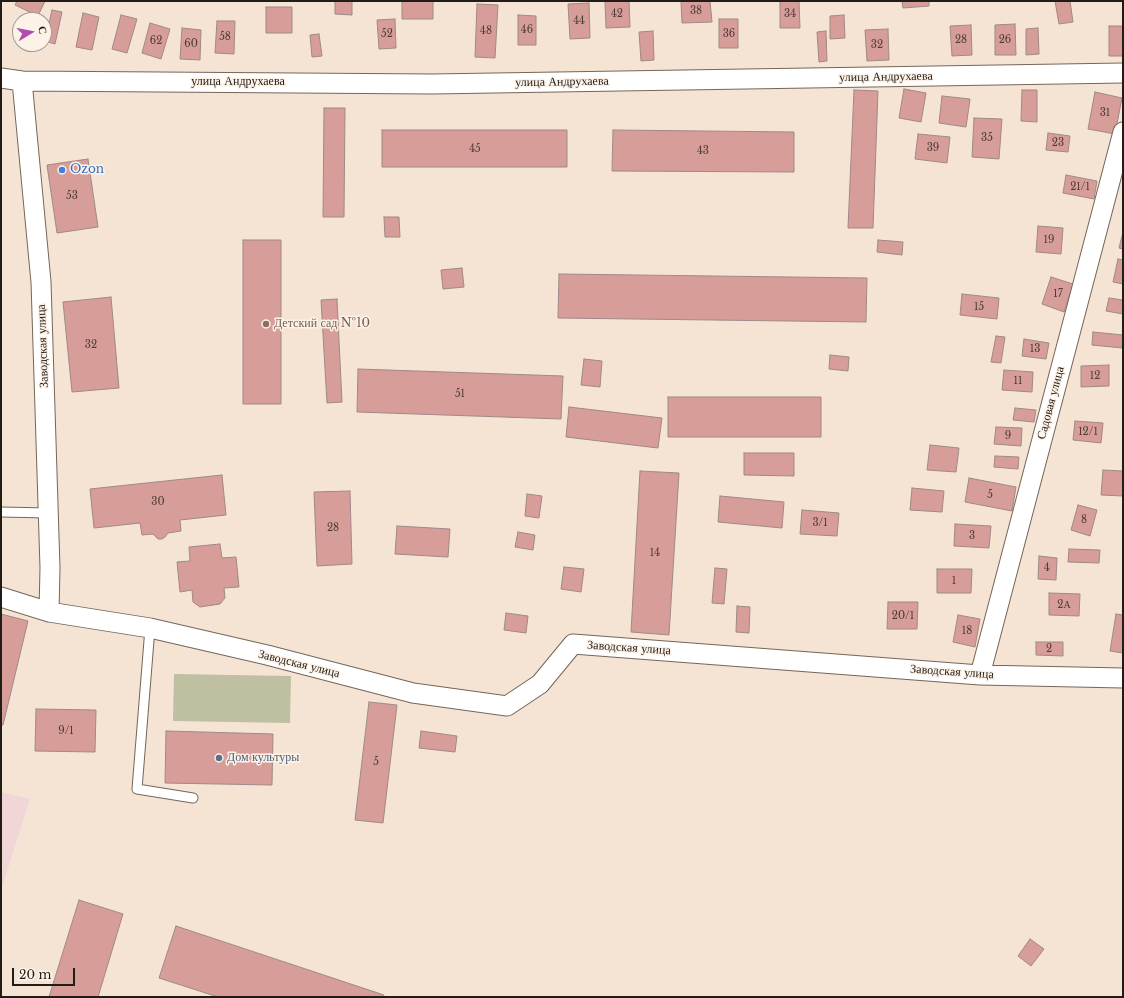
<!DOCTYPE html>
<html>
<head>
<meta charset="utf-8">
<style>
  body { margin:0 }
  #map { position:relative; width:1124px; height:998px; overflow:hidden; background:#f5e4d4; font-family:"Libre Baskerville",serif }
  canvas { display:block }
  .frame { position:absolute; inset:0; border:2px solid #221c16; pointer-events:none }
  .north { position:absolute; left:12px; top:12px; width:40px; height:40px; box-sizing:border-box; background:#fdf2e8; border:1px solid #a59c94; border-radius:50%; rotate:80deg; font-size:11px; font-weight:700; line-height:16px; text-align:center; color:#221c16 }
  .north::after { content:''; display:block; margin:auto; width:14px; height:18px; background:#b14bb0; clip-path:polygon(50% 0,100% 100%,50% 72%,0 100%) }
  .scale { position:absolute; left:12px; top:968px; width:63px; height:18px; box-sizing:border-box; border:2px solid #221c16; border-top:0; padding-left:5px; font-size:12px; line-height:14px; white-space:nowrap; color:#221c16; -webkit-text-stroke:3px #fdf2e8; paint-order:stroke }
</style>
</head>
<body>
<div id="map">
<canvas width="1124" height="998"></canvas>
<div class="frame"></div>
<div class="north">С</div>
<div class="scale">20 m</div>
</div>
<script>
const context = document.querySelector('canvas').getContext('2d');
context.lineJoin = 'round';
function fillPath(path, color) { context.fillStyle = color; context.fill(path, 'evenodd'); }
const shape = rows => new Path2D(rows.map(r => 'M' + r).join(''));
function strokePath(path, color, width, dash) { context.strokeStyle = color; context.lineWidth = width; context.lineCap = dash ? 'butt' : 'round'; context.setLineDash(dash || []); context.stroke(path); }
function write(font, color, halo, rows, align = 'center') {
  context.font = font + ' "Libre Baskerville",serif'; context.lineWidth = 3; context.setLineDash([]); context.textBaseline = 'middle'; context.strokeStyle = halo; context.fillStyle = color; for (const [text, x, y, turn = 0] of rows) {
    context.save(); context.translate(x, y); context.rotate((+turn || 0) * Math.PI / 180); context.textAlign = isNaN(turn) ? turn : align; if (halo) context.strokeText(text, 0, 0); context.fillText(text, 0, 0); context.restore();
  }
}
fillPath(shape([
  [1,792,30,799,1,890]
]), '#f0d6d7');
fillPath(shape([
  [174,674,291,676,290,723,173,721]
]), '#bec0a1');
const building = shape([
  [17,1,45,1,38,16,15,5,17,1],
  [335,1,352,1,352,15,335,14,335,1],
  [402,1,433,1,433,19,402,19,402,1],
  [605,1,629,1,630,27,606,28,605,1],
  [681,1,710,1,712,22,682,23,681,1],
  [780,1,799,1,800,28,780,28,780,1],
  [902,1,929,1,929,6,903,8,902,1],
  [1055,1,1070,1,1073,22,1059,24,1055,1],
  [589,3,590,38,570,39,568,4,589,3],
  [477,4,498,5,495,58,475,57,477,4],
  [266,7,292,7,292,33,266,33,266,7],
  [52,10,62,12,55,44,45,41,52,10],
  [83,13,99,17,92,50,76,47,83,13],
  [121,15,137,19,127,53,112,49,121,15],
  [518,15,536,16,536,45,518,45,518,15],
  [844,15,845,38,830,39,830,16,844,15],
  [395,19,396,48,379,49,377,20,395,19],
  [719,19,738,19,738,48,719,48,719,19],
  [217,21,235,21,234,54,215,53,217,21],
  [150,23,170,29,161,59,142,53,150,23],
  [1015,24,1016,55,995,55,995,25,1015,24],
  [971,25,972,55,952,56,950,26,971,25],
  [1109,26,1123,26,1123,56,1109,56,1109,26],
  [182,28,201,30,200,60,180,59,182,28],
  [1038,28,1039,54,1026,55,1026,29,1038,28],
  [888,29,889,60,867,61,865,30,888,29],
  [653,31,654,60,641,61,639,32,653,31],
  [826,31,827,61,819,62,817,32,826,31],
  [319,34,322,56,312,57,310,35,319,34],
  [904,89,926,93,921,122,899,118,904,89],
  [854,90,878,91,873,228,848,228,854,90],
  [1022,90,1037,90,1037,122,1021,121,1022,90],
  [1095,92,1122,98,1115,134,1088,129,1095,92],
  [942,96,970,99,966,127,939,123,942,96],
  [324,108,345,108,344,217,323,217,324,108],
  [974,118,1002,119,999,159,972,157,974,118],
  [382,130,567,130,567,167,382,167,382,130],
  [613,130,794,132,794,172,612,171,613,130],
  [1048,133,1070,136,1068,152,1046,150,1048,133],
  [918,134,950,137,947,163,915,159,918,134],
  [88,159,98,227,57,233,47,165,88,159],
  [1066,175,1097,181,1094,199,1063,193,1066,175],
  [384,217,399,217,400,237,385,237,384,217],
  [1038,226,1063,228,1061,254,1036,252,1038,226],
  [1123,232,1123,249,1119,248,1123,232],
  [243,240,281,240,281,404,243,404,243,240],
  [878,240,903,242,902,255,877,252,878,240],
  [1118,259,1123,260,1123,284,1113,282,1118,259],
  [462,268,464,287,443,289,441,270,462,268],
  [559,274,867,278,866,322,558,318,559,274],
  [1051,277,1073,284,1064,312,1042,304,1051,277],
  [962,294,999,298,997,319,960,315,962,294],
  [111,297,119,388,72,392,63,302,111,297],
  [1109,298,1123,300,1123,314,1106,311,1109,298],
  [337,299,342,402,327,403,321,300,337,299],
  [1093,332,1123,335,1122,348,1092,345,1093,332],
  [996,336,1005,337,1001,363,991,362,996,336],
  [1024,339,1049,343,1046,359,1022,356,1024,339],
  [830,355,849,357,848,371,829,369,830,355],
  [584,359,602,361,600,387,581,385,584,359],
  [1109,365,1109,386,1081,387,1081,366,1109,365],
  [358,369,563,376,561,419,357,412,358,369],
  [1004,370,1033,372,1032,392,1002,390,1004,370],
  [668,397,821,397,821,437,668,437,668,397],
  [569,407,662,418,658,448,566,437,569,407],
  [1015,408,1036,410,1034,422,1013,420,1015,408],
  [1075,421,1103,423,1101,443,1073,440,1075,421],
  [996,427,1022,428,1021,446,994,444,996,427],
  [930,445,959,448,956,472,927,470,930,445],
  [744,453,794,453,794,476,744,475,744,453],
  [995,456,1019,457,1018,469,994,467,995,456],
  [1103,470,1123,471,1123,496,1101,495,1103,470],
  [640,471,679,473,669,635,631,632,640,471],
  [222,475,226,515,180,520,181,531,168,533,165,537,162,539,158,539,153,534,142,535,140,523,94,528,90,489,222,475],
  [969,478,1016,487,1012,511,965,502,969,478],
  [912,488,944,491,942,512,910,510,912,488],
  [350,491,352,564,317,566,314,492,350,491],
  [527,494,542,496,539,518,525,516,527,494],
  [720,496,784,502,782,528,718,522,720,496],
  [1078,505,1097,510,1090,536,1071,530,1078,505],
  [802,510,839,513,837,536,800,534,802,510],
  [955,524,991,526,989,548,954,546,955,524],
  [397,526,450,529,448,557,395,554,397,526],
  [518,532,535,535,533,550,515,547,518,532],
  [220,544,222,558,236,557,239,587,224,588,225,598,220,604,200,607,193,602,192,590,180,592,177,562,190,561,189,547,220,544],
  [1069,549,1100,550,1099,563,1068,562,1069,549],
  [1039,556,1057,558,1056,580,1038,579,1039,556],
  [564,567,584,569,581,592,561,589,564,567],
  [715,568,727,569,724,604,712,603,715,568],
  [937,569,972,569,971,593,937,593,937,569],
  [1049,593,1080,594,1079,616,1049,615,1049,593],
  [888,602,918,602,917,629,887,629,888,602],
  [737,606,750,607,749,633,736,632,737,606],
  [506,613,528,616,526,633,504,630,506,613],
  [1,614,28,621,3,725,1,725,1,614],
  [1116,614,1123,615,1123,653,1110,651,1116,614],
  [958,615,980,619,975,647,953,642,958,615],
  [1036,642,1063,642,1063,656,1036,655,1036,642],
  [369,702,397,705,383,823,355,820,369,702],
  [36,709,96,710,95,752,35,751,36,709],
  [166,731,273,734,272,785,165,783,166,731],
  [421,731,457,736,455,752,419,748,421,731],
  [79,900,123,914,98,997,49,997,79,900],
  [176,926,384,995,383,997,218,997,159,978,176,926],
  [1030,939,1044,949,1031,966,1018,956,1030,939]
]);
fillPath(building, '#d69d99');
strokePath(building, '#a08887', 1);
const service = shape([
  [1,512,48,513],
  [150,628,137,789,193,798]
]);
const minor = shape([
  [1,78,22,81,432,84,1123,73],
  [1,597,49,612,50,568,41,282,22,81],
  [49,612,150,628,267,655,413,693,507,706,540,684,573,644,980,675,1123,678],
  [980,675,1123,132]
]);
strokePath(service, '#756658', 11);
strokePath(minor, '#756658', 21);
strokePath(service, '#fff', 9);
strokePath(minor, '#fff', 19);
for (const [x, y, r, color] of [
  [62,170,4,"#3f7fe0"],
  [266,324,4,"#8d6e63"],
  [219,758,4,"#5c6f8a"]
]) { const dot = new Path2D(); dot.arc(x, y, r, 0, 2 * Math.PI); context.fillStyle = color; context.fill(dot); strokePath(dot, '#fdf2e8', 1.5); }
write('10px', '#4f3c37', null, [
  ["38",696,11],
  ["42",617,14],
  ["34",790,14],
  ["44",579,21],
  ["46",527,30],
  ["48",486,31],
  ["52",387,34],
  ["36",729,34],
  ["58",225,37],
  ["28",961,40],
  ["26",1005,40],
  ["62",156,41],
  ["60",191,44],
  ["32",877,45],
  ["31",1105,113],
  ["35",987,138],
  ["23",1058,143],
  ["39",933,148],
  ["45",475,149],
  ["43",703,151],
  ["21/1",1080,187],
  ["53",72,196],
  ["19",1049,240],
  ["17",1058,294],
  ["15",979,307],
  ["32",91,345],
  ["13",1035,349],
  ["12",1095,376],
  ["11",1018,381],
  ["51",460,394],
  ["12/1",1088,432],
  ["9",1008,436],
  ["5",990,495],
  ["30",158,502],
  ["8",1084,520],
  ["3/1",820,523],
  ["28",333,528],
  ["3",972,536],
  ["14",655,553],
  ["4",1047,568],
  ["1",954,581],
  ["2А",1064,605],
  ["20/1",903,616],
  ["18",967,631],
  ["2",1049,649],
  ["9/1",66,731],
  ["5",376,762]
]);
write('12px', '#221c16', '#fdf2e8', [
  ["улица Андрухаева",886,77,-1],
  ["улица Андрухаева",238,82],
  ["улица Андрухаева",562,82,-1],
  ["Заводская улица",43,346,-92],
  ["Садовая улица",1051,403,-75],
  ["Заводская улица",629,648,4],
  ["Заводская улица",299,664,14],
  ["Заводская улица",952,672,4]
]);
write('12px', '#366cbe', '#fdf2e8', [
  ["Ozon",70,170]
], 'left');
write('12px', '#785e54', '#fdf2e8', [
  ["Детский сад №10",274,324]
], 'left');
write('12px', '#4e5e75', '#fdf2e8', [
  ["Дом культуры",227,758]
], 'left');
</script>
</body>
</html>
